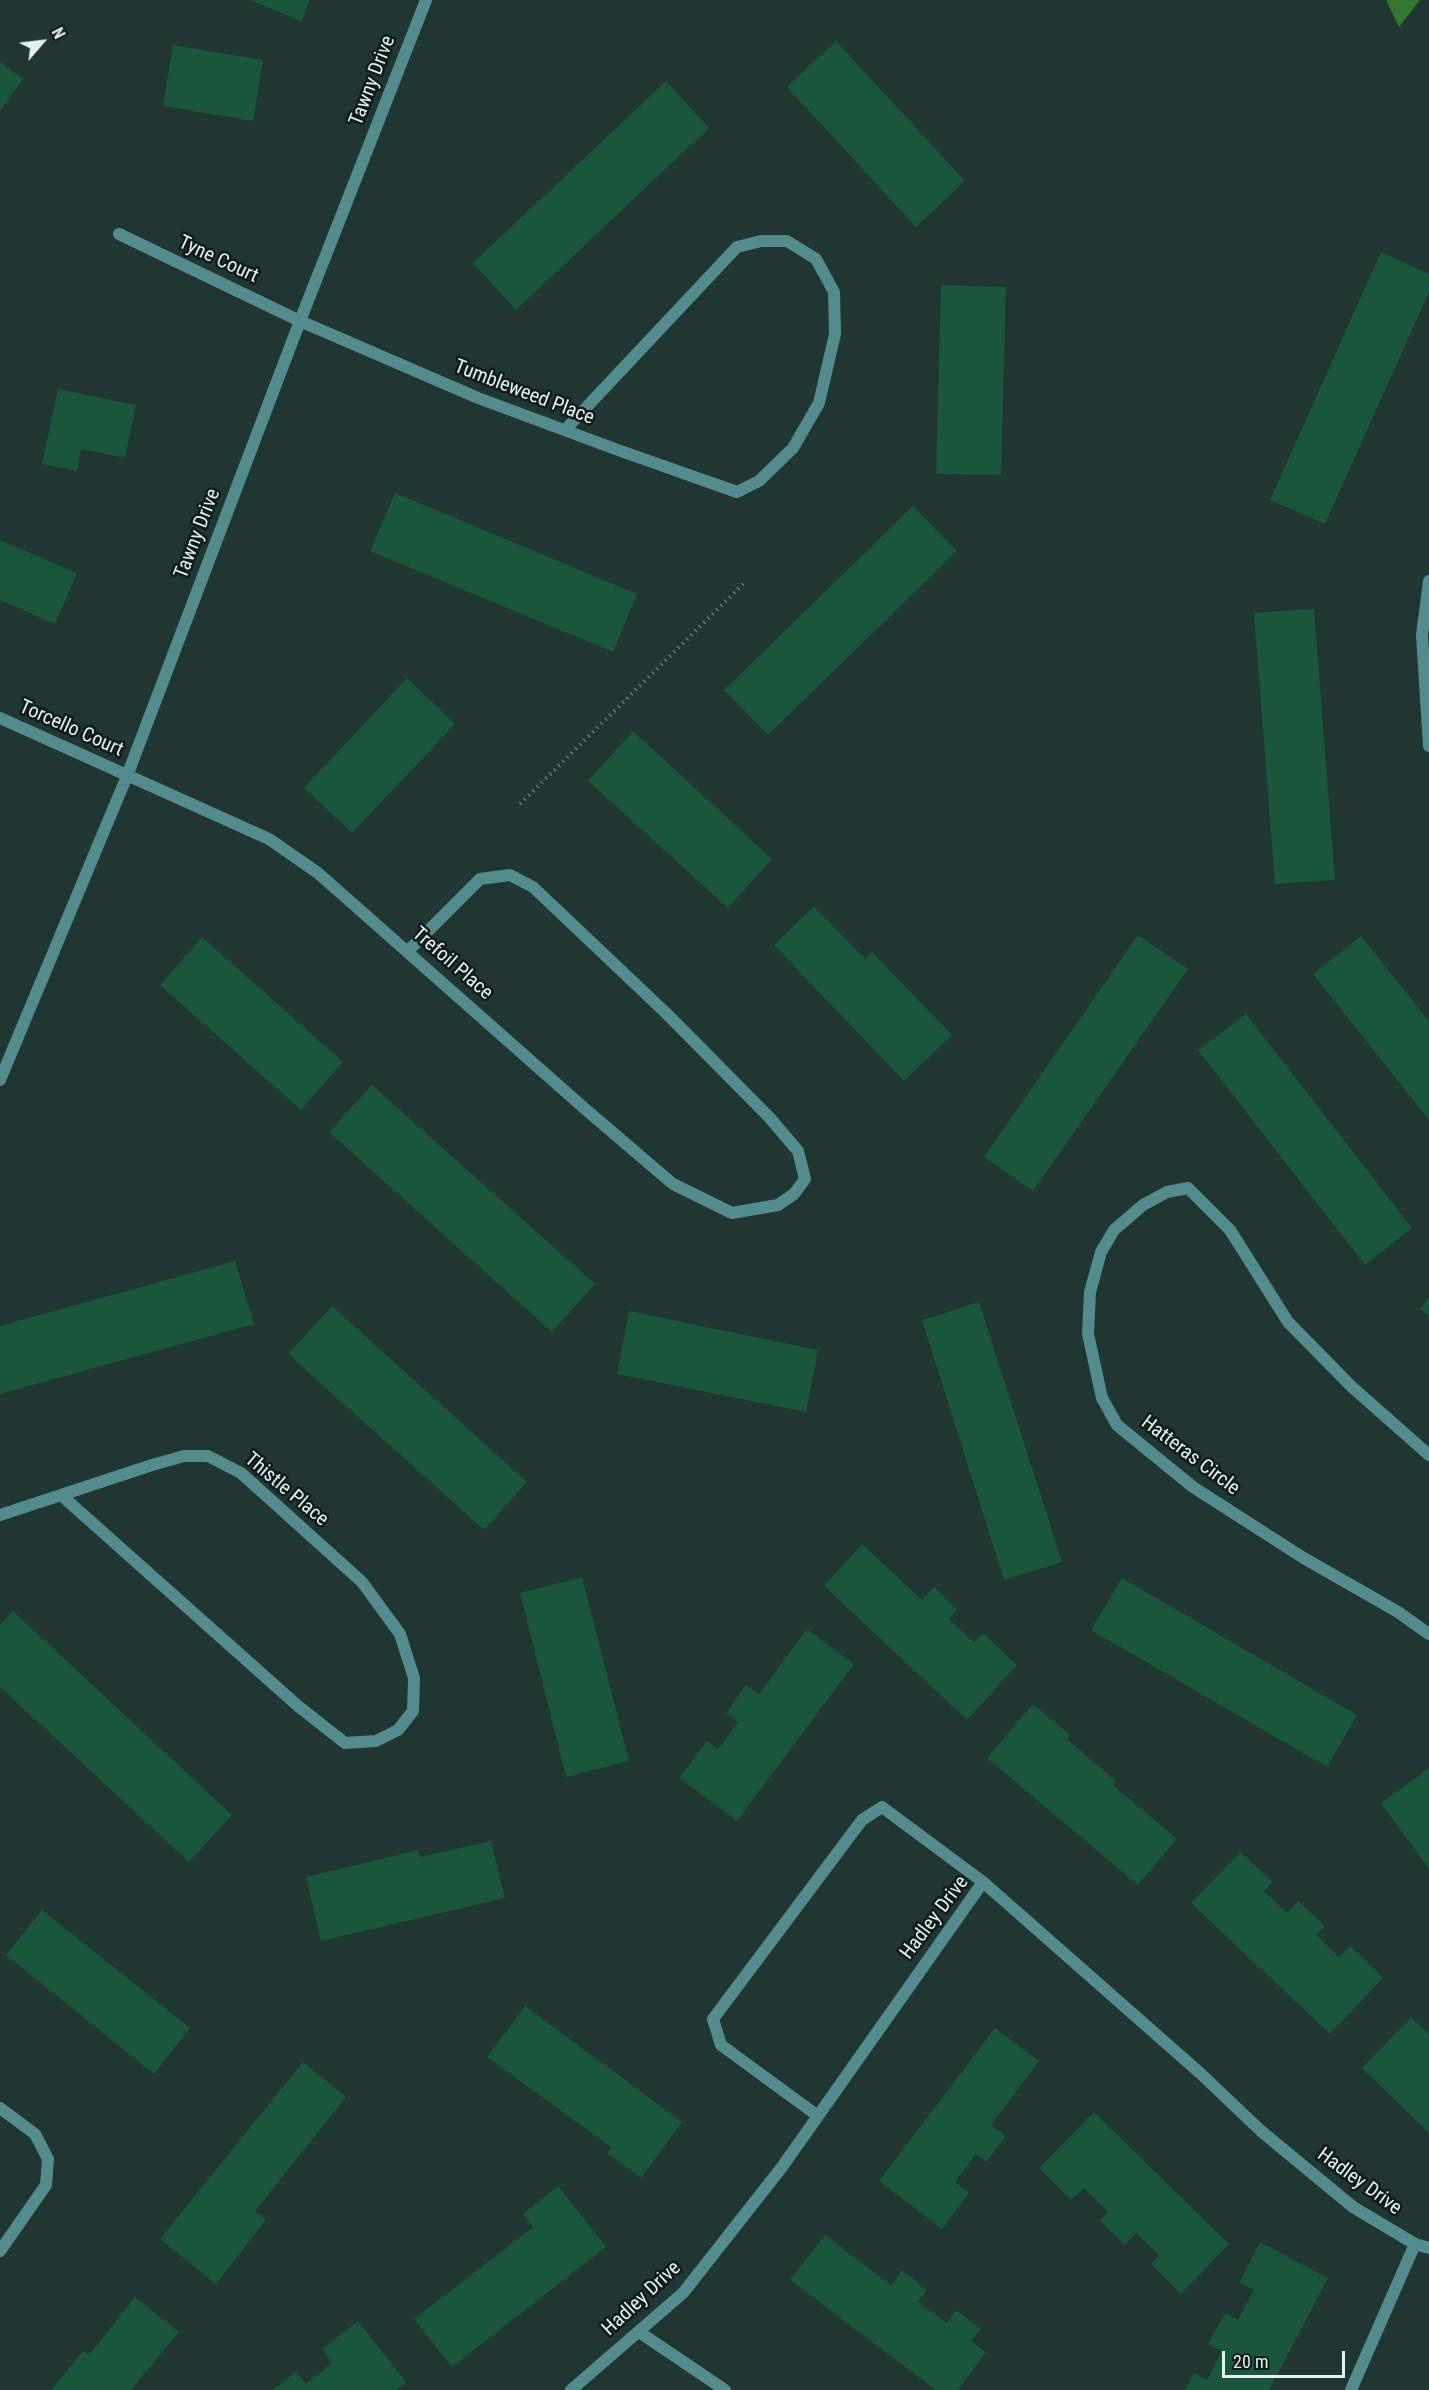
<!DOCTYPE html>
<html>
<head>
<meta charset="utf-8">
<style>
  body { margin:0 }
  #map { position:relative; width:1429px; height:2390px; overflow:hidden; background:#1f3631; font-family:"Roboto Condensed",sans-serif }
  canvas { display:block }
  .north { position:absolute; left:12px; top:12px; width:60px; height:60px; -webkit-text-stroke:4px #111b19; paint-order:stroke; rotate:62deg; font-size:16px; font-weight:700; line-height:24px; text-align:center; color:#e4f1ee }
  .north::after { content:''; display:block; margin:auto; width:21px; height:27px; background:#e4f1ee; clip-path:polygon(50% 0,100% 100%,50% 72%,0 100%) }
  .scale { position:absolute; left:1222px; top:2351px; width:123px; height:27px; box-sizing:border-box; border:3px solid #e4f1ee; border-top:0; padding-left:8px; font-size:18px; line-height:21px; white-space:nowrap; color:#e4f1ee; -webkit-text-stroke:4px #111b19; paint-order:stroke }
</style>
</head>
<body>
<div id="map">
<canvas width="1429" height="2390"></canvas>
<div class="north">N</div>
<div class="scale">20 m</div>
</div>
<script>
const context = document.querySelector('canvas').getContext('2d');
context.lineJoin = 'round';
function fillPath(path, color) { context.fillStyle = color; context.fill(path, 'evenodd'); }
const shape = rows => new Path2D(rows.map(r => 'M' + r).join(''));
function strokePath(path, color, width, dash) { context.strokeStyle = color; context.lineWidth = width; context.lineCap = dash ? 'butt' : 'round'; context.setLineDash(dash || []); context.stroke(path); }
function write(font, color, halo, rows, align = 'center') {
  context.font = font + ' "Roboto Condensed",sans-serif'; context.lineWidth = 5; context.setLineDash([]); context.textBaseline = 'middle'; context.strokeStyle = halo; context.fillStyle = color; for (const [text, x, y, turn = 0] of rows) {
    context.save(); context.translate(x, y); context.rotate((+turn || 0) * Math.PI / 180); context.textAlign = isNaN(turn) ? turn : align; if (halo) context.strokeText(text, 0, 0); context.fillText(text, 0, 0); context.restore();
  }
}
fillPath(shape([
  [1386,0,1420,0,1399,27]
]), '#34782d');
fillPath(shape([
  [250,0,310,0,301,21],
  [836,41,965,181,916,227,787,87],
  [173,45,263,60,253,121,163,106],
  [0,62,23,79,0,111],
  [666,81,709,128,516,310,473,263],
  [1381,252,1429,274,1429,292,1325,524,1270,500],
  [941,285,1006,287,1001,475,936,474],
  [58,389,136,405,125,458,81,449,77,471,42,464],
  [395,493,637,594,613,652,370,551],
  [913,506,957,551,768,735,724,690],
  [0,540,77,573,55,624,0,600],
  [1314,609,1335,880,1275,884,1254,613],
  [407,678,455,724,352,833,304,788],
  [633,731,772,859,728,908,588,781],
  [814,906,865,959,872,952,952,1035,904,1081,774,945],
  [1138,935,1188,969,1033,1191,984,1157],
  [1361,936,1429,1021,1429,1120,1313,974],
  [202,937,343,1062,301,1110,160,985],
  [1246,1014,1412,1228,1365,1265,1198,1050],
  [372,1085,595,1284,552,1332,329,1132],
  [235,1261,254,1324,0,1394,0,1326],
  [1429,1297,1429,1316,1420,1309],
  [979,1302,1062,1562,1004,1580,922,1320],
  [332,1306,527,1482,484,1530,288,1354],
  [629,1311,818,1350,806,1412,617,1374],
  [862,1544,922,1600,934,1587,957,1609,949,1619,974,1642,983,1633,1017,1665,967,1720,824,1586],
  [582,1577,629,1761,566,1777,520,1593],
  [1122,1578,1357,1715,1327,1767,1091,1630],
  [13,1611,232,1815,189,1862,0,1687,0,1625],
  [807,1629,854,1664,737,1821,679,1778,707,1741,718,1749,738,1722,726,1713,746,1685,759,1694],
  [1033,1704,1070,1735,1067,1739,1116,1781,1113,1785,1177,1839,1138,1885,987,1758],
  [1429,1768,1429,1869,1381,1803],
  [491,1841,505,1898,321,1941,306,1877,418,1850,420,1857],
  [1240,1852,1273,1882,1264,1891,1287,1913,1298,1901,1325,1926,1316,1935,1339,1957,1350,1946,1383,1978,1330,2034,1191,1903],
  [42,1910,190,2028,154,2074,6,1955],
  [525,2006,682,2122,641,2178,607,2153,611,2147,487,2057],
  [1411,2017,1429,2034,1429,2133,1362,2068],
  [995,2028,1039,2061,991,2125,1006,2136,986,2162,976,2154,955,2182,969,2193,942,2229,879,2181],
  [303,2062,346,2097,255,2211,266,2220,216,2284,160,2239],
  [1094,2112,1229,2244,1181,2294,1151,2264,1159,2255,1136,2233,1125,2245,1100,2221,1108,2212,1084,2188,1071,2200,1039,2168],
  [558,2186,606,2247,452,2367,414,2319,533,2227,523,2214],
  [825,2235,891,2285,902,2270,927,2290,918,2302,947,2323,956,2310,981,2329,971,2341,986,2352,958,2390,936,2390,790,2280],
  [1260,2242,1328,2278,1269,2390,1185,2390,1194,2373,1207,2380,1222,2351,1208,2344,1225,2313,1238,2320,1254,2290,1239,2283],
  [135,2297,179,2332,131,2390,51,2390,83,2351,89,2355],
  [358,2321,406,2382,396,2390,273,2390,296,2372,306,2384,332,2363,322,2349]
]), '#19563b');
strokePath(shape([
  [520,804,745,582]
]), '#667a75', 4, [1.5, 4.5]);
strokePath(shape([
  [639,2332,725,2390]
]), '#548b8c', 12);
strokePath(shape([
  [119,234,300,321,478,398,618,450,737,492,759,481,793,448,819,403,835,334,834,292,816,259,787,241,761,241,737,247,565,430],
  [1429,581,1422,635,1429,746],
  [0,718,269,839,318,873,584,1108,673,1184,732,1213,778,1205,794,1194,805,1179,798,1151,769,1117,667,1014,533,887,510,875,480,879,408,951],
  [0,1080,127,776,300,321,426,0],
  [1429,1455,1352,1387,1288,1322,1230,1230,1188,1188,1167,1192,1143,1205,1114,1230,1101,1252,1090,1292,1088,1334,1102,1398,1117,1425,1193,1487,1302,1557,1398,1612,1429,1634],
  [0,1515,61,1495,152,1465,184,1456,208,1456,241,1473,362,1582,400,1634,414,1678,413,1711,398,1730,376,1741,345,1743,298,1706,61,1495],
  [0,2108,35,2134,48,2159,46,2185,0,2251],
  [818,2116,721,2045,713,2019,862,1820,882,1807,983,1882,1200,2073,1261,2131,1353,2207,1415,2244,1429,2248],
  [571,2390,683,2293,782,2167,983,1882],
  [1351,2390,1415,2244]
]), '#548b8c', 12);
write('20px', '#e4f1ee', '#111b19', [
  ["Tawny Drive",373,81,-69],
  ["Tyne Court",218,260,25],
  ["Tumbleweed Place",524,393,21],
  ["Tawny Drive",198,534,-69],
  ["Torcello Court",71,729,24],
  ["Trefoil Place",452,964,41],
  ["Hatteras Circle",1190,1456,37],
  ["Thistle Place",286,1490,40],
  ["Hadley Drive",935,1918,-53],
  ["Hadley Drive",1359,2182,36],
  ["Hadley Drive",642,2299,-43]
]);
</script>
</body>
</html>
